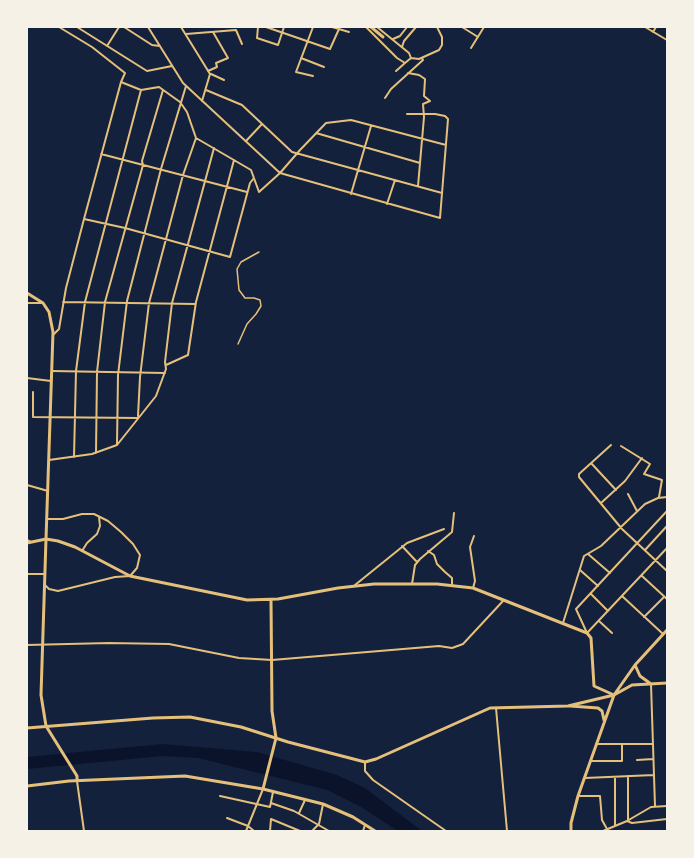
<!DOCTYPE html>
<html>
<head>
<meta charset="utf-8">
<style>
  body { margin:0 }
  #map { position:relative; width:694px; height:858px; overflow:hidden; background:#14213d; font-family:Jost,sans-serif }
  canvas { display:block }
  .frame { position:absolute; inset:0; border:28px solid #f6f1e7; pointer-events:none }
</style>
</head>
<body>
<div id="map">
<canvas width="694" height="858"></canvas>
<div class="frame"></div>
</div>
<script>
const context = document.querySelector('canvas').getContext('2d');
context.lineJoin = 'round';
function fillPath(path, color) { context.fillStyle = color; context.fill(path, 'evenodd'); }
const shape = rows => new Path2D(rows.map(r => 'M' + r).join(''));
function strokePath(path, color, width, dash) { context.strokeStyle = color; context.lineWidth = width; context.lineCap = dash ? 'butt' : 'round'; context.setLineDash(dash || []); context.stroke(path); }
fillPath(shape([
  [162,744,257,752,337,775,365,788,422,831,398,831,361,807,327,790,198,758,163,756,27,769,27,757]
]), '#0b132b');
strokePath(shape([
  [238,344,247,324,256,314,261,306,260,300,254,298,245,298,239,290,237,269,241,262,259,252]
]), '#e5c07b', 1.5);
strokePath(shape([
  [77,27,147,71,172,66],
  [124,27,152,45,160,46],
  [148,27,183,83,280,173,440,218,448,119,445,116,435,114,407,114],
  [181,27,210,74],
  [258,27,257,38,278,45,284,27],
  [266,27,330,49,339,29],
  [332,27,349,32],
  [366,27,397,58,405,63,411,58,409,53,377,27],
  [462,27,478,37],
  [645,27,667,40],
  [653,32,656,27],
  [186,34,236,30,242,44],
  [393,39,400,36,407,27],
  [107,46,119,27],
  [402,47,404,41,416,27],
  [471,48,484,27],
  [301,58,324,67],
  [411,58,419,59,439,50,442,45,442,37,437,27],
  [208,71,217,67,216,63,228,58,213,32],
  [396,71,405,63],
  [408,73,419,75,425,79,424,96,430,101,423,104,424,117,418,186],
  [211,74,224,80],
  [313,76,296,72,313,27],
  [121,82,141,90,159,87,180,102,187,112,196,138,251,170,259,192,280,173,300,150,326,123,351,120,446,145],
  [206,90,242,105,292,152,442,193],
  [385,98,391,89,423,60,422,58],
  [202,101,210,74],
  [316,133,420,163],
  [246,141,262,124],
  [101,154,247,192],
  [351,194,371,126],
  [387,204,395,180],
  [84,219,125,228,230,257,250,183,254,178],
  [63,302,195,304],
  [27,303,42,303],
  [53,335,59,329,66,288,84,219,121,82,125,73,92,47,59,27],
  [166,365,188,355,196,302,234,160],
  [52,371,165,373],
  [27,378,51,381],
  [33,392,33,417,138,418],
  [138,416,140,377,149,303,183,175,196,138],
  [117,444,118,375,127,301,161,169,186,86],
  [611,445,579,474,579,477,622,529,667,571],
  [621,446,650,464,644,474,662,480,659,497],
  [96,453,97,372,105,302,143,165,142,161,163,90],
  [74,457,76,371,85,302,141,90],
  [49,460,92,454,117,445,156,396,166,369,165,362,172,303,214,148],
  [591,463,616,490],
  [27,485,48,491],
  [628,494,637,511],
  [601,503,625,481,642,458],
  [667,511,576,609,587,633,667,548],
  [27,540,31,542],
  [402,546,417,562],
  [645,550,667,526],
  [82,551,87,543,97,534,100,526,99,517],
  [428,551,434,555,437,564,445,572,452,578,452,585],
  [588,554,610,573],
  [580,570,598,586],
  [27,574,45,574],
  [642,576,667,599],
  [412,584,415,565,420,559,452,532,454,513],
  [45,585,49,589,58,591,115,577,130,576,137,568,140,555,133,544,121,532,108,521,94,514,82,514,63,519,47,519],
  [355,585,407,543,444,529],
  [473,588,475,581,470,547,474,536],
  [591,594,608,611],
  [622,596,663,634],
  [644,617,664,597],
  [599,621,612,633],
  [563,623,584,556,601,546,645,504,658,498,667,497],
  [27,645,109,643,169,644,239,658,272,660,439,646,452,648,463,644,503,601],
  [651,684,655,806],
  [496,708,507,831],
  [596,744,653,744],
  [637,760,653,759],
  [590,761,622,761,622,745],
  [365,762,365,771,373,780,446,831],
  [615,777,615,825],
  [585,778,654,775],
  [77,781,84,831],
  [220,796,270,807,273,792],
  [578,796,600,796,602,820,607,829],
  [271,803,294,811,329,831],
  [299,813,305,800],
  [227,818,248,826,254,831],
  [628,820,628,776],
  [627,821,632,823,667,819],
  [246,831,263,789],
  [270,831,271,819,300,831],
  [312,831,319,824,323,804],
  [363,831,365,825],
  [603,831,627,821,651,807,667,806]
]), '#e5c07b', 2);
strokePath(shape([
  [371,27,383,37],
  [27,293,43,303,49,312,53,332,46,539],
  [27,543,46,539,58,541,75,547,130,576,247,600,278,599,338,588,374,584,437,584,473,588,587,633,591,638,594,686,614,695],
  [46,726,77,776,77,780],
  [27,786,69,781,185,776,263,789,323,804,353,817,375,831],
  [263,789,276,738,272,711,271,600]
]), '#e5c07b', 3);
strokePath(shape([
  [46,539,41,695,46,726],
  [635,665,640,676,651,684],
  [570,706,598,708,602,711,604,720],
  [27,728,153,718,190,717,241,727,288,742,365,762,376,759,490,708,568,706,614,695,632,685,667,683],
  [571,831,571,823,578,796,614,695,635,665,667,630]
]), '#e5c07b', 3);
</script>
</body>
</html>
